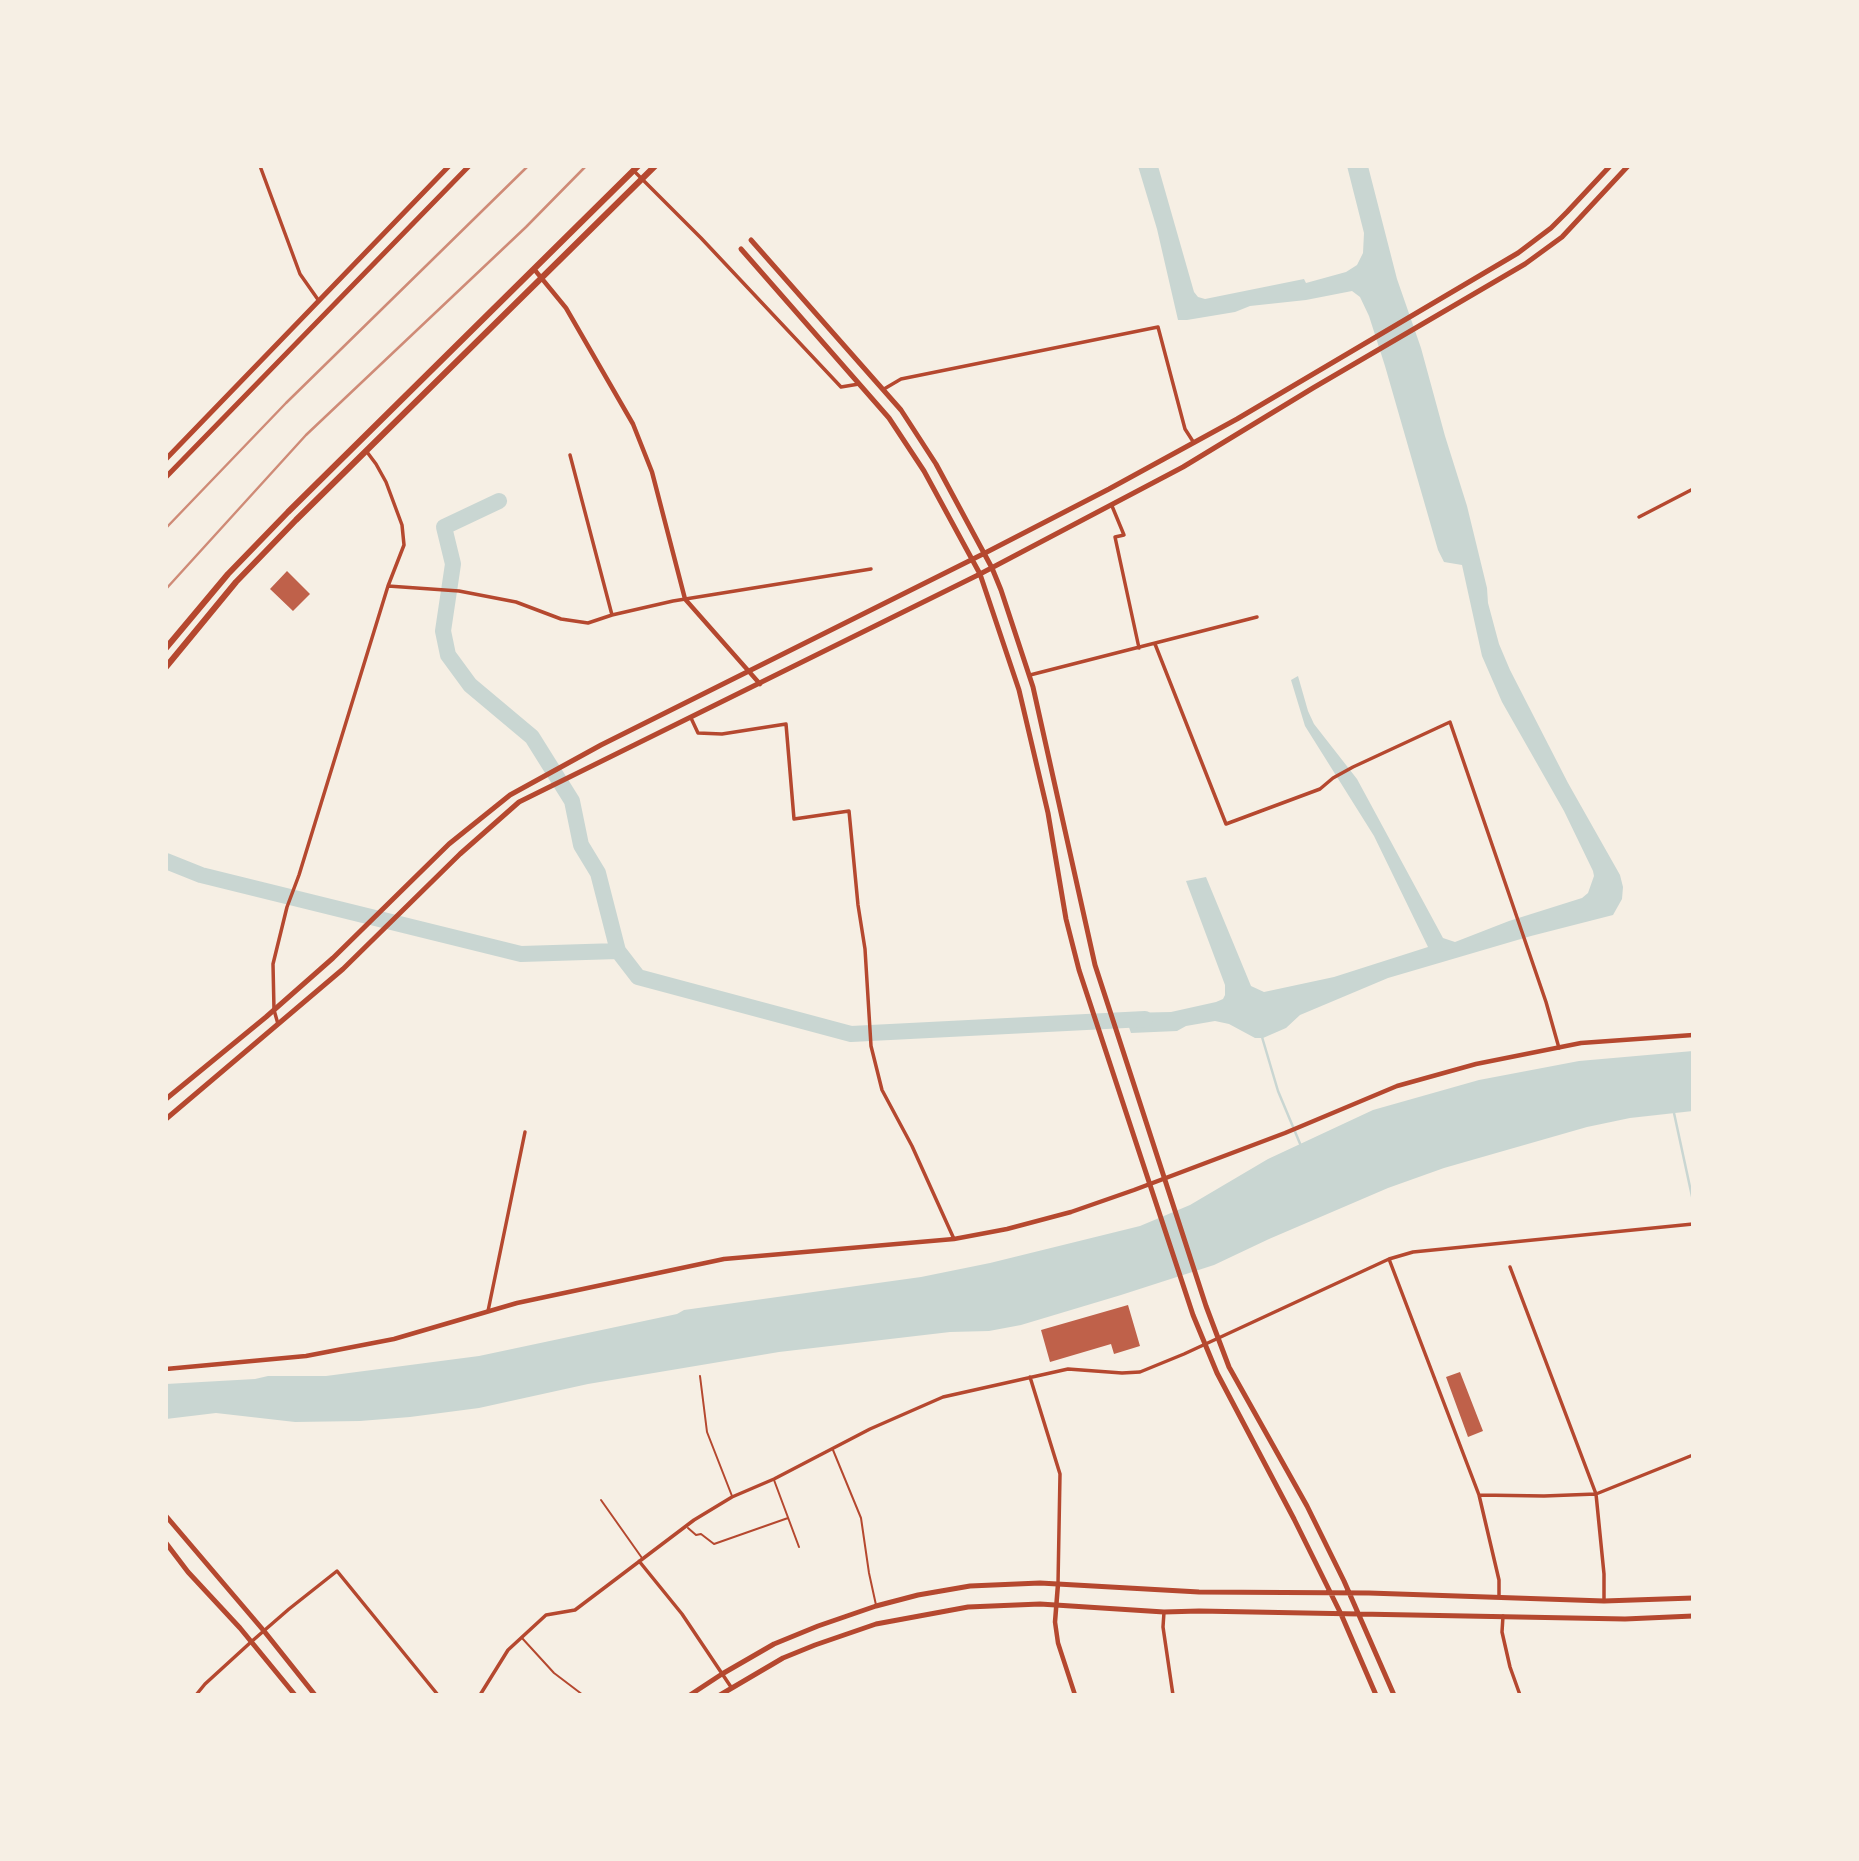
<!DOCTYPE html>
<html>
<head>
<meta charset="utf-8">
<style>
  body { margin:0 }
  #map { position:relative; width:1859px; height:1861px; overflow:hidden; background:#f6efe4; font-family:Mulish,sans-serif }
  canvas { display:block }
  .frame { position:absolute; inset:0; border:168px solid #f6efe4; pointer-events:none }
</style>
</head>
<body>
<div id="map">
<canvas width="1859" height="1861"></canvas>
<div class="frame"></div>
</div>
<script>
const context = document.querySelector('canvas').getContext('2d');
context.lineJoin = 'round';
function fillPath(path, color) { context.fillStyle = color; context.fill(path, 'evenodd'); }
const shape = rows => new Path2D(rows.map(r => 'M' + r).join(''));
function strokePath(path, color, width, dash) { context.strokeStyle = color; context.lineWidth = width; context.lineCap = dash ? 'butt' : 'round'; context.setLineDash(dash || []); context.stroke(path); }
fillPath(shape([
  [1138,166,1158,166,1194,292,1198,297,1205,299,1304,279,1306,283,1346,272,1357,265,1363,253,1364,233,1347,166,1368,166,1397,279,1421,348,1445,436,1467,506,1487,588,1488,603,1499,644,1510,670,1568,783,1620,875,1623,887,1622,899,1613,915,1531,936,1388,978,1300,1015,1286,1028,1263,1038,1255,1038,1229,1024,1215,1021,1186,1026,1177,1031,1131,1033,1124,1013,1171,1012,1216,1002,1223,999,1225,995,1225,985,1186,881,1206,877,1251,986,1264,992,1334,977,1428,947,1374,836,1305,726,1291,680,1298,676,1308,711,1314,724,1357,779,1443,938,1455,942,1509,921,1582,898,1588,893,1594,876,1593,871,1564,811,1502,702,1482,656,1462,565,1444,562,1438,550,1385,366,1369,316,1360,297,1352,291,1306,300,1250,306,1235,312,1187,320,1178,320,1157,229],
  [1693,1051,1693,1111,1630,1118,1587,1127,1444,1168,1388,1188,1269,1239,1214,1265,1121,1295,1021,1325,989,1331,950,1332,779,1352,588,1384,479,1408,410,1417,360,1421,295,1422,216,1413,166,1419,166,1384,255,1379,268,1376,326,1376,479,1356,677,1314,684,1310,921,1277,990,1263,1140,1226,1190,1205,1268,1159,1373,1110,1479,1080,1579,1061]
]), '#c9d6d2');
strokePath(shape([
  [1262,1037,1278,1091,1301,1146],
  [1674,1113,1693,1201]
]), '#c9d6d2', 2.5);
strokePath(shape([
  [499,501,444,527,453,564,443,631,448,655,470,685,532,737,572,801,581,845,598,873,618,951],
  [166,861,201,875,521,954,618,951,638,977,851,1034,1145,1019]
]), '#c9d6d2', 16);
fillPath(shape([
  [287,571,310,594,293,611,270,589],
  [1128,1305,1140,1346,1114,1354,1111,1344,1050,1362,1041,1330],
  [1460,1372,1483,1431,1468,1437,1446,1377]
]), '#bf614a');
strokePath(shape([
  [700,1376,707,1432,732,1496],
  [833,1450,861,1518,869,1573,876,1605],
  [774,1480,799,1547],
  [601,1500,642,1558],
  [688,1528,696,1535,701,1534,714,1544,788,1518],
  [522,1638,554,1673,583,1695]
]), '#b5482f', 2);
strokePath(shape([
  [260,166,300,274,319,301],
  [634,171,701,238,841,387,859,384],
  [884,389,901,379,1158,327,1185,429,1194,443],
  [570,455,612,615],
  [1112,506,1124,535,1115,537,1139,648],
  [1639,517,1693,489],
  [388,586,459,591,516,602,561,619,588,623,612,615,673,601,871,569],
  [1155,644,1226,824,1320,789,1333,778,1353,767,1450,722,1546,1002,1559,1048],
  [1030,675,1257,617],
  [691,718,698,733,722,734,786,724,794,819,849,811,858,905,865,949,871,1046,882,1090,912,1146,954,1239],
  [278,1024,274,1010,273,964,287,907,299,875,388,586,404,545,402,525,386,482,376,464,367,452],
  [1389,1259,1479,1495,1544,1496,1596,1494,1693,1455],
  [1510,1267,1596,1494,1604,1574,1604,1601],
  [488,1311,525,1132],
  [1030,1377,1060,1474,1058,1584],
  [1479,1495,1499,1580,1499,1597],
  [639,1561,682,1614,731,1687],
  [1164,1612,1163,1627,1173,1695],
  [1503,1616,1502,1632,1510,1667,1520,1695],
  [196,1695,205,1684,251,1642,289,1609,337,1571,438,1695],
  [480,1695,508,1650,546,1615,575,1610,694,1520,732,1497,774,1479,870,1429,943,1397,1068,1369,1122,1373,1140,1372,1184,1354,1389,1259,1413,1252,1693,1224]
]), '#b5482f', 3.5);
strokePath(shape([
  [534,269,566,308,633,424,652,472,685,599,760,684],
  [166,1369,306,1356,394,1339,517,1303,724,1259,954,1239,1007,1229,1071,1212,1134,1190,1285,1133,1397,1086,1476,1064,1581,1043,1693,1035],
  [1058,1584,1055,1622,1058,1643,1075,1695]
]), '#b5482f', 4.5);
strokePath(shape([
  [751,240,901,410,936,464,992,568,1001,590,1033,687,1095,965,1206,1306,1229,1367,1307,1506,1344,1581,1394,1695],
  [741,249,889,418,924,471,980,574,1019,690,1048,813,1066,919,1079,970,1193,1315,1217,1373,1294,1519,1341,1614,1376,1695],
  [166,459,449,166],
  [166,477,469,166],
  [166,1099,266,1017,333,958,449,844,510,795,601,745,985,553,1109,489,1237,419,1518,253,1551,228,1567,212,1610,166],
  [166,1119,343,969,460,854,519,802,980,574,1183,467,1313,388,1525,264,1562,237,1628,166],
  [166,1516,264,1631,315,1695],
  [166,1543,188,1572,240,1628,295,1695],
  [690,1695,722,1674,774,1644,818,1626,876,1606,918,1595,970,1586,1040,1583,1199,1592,1369,1593,1604,1601,1693,1598],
  [720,1695,783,1658,815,1645,876,1624,968,1607,1040,1604,1164,1612,1199,1611,1625,1619,1693,1616]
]), '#b5482f', 5);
strokePath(shape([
  [166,648,228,574,288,512,638,166],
  [166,667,236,582,296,520,655,166]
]), '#b5482f', 6);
strokePath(shape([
  [166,528,286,403,528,166],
  [166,589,306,435,526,227,586,166]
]), '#cf8b77', 2.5);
</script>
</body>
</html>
